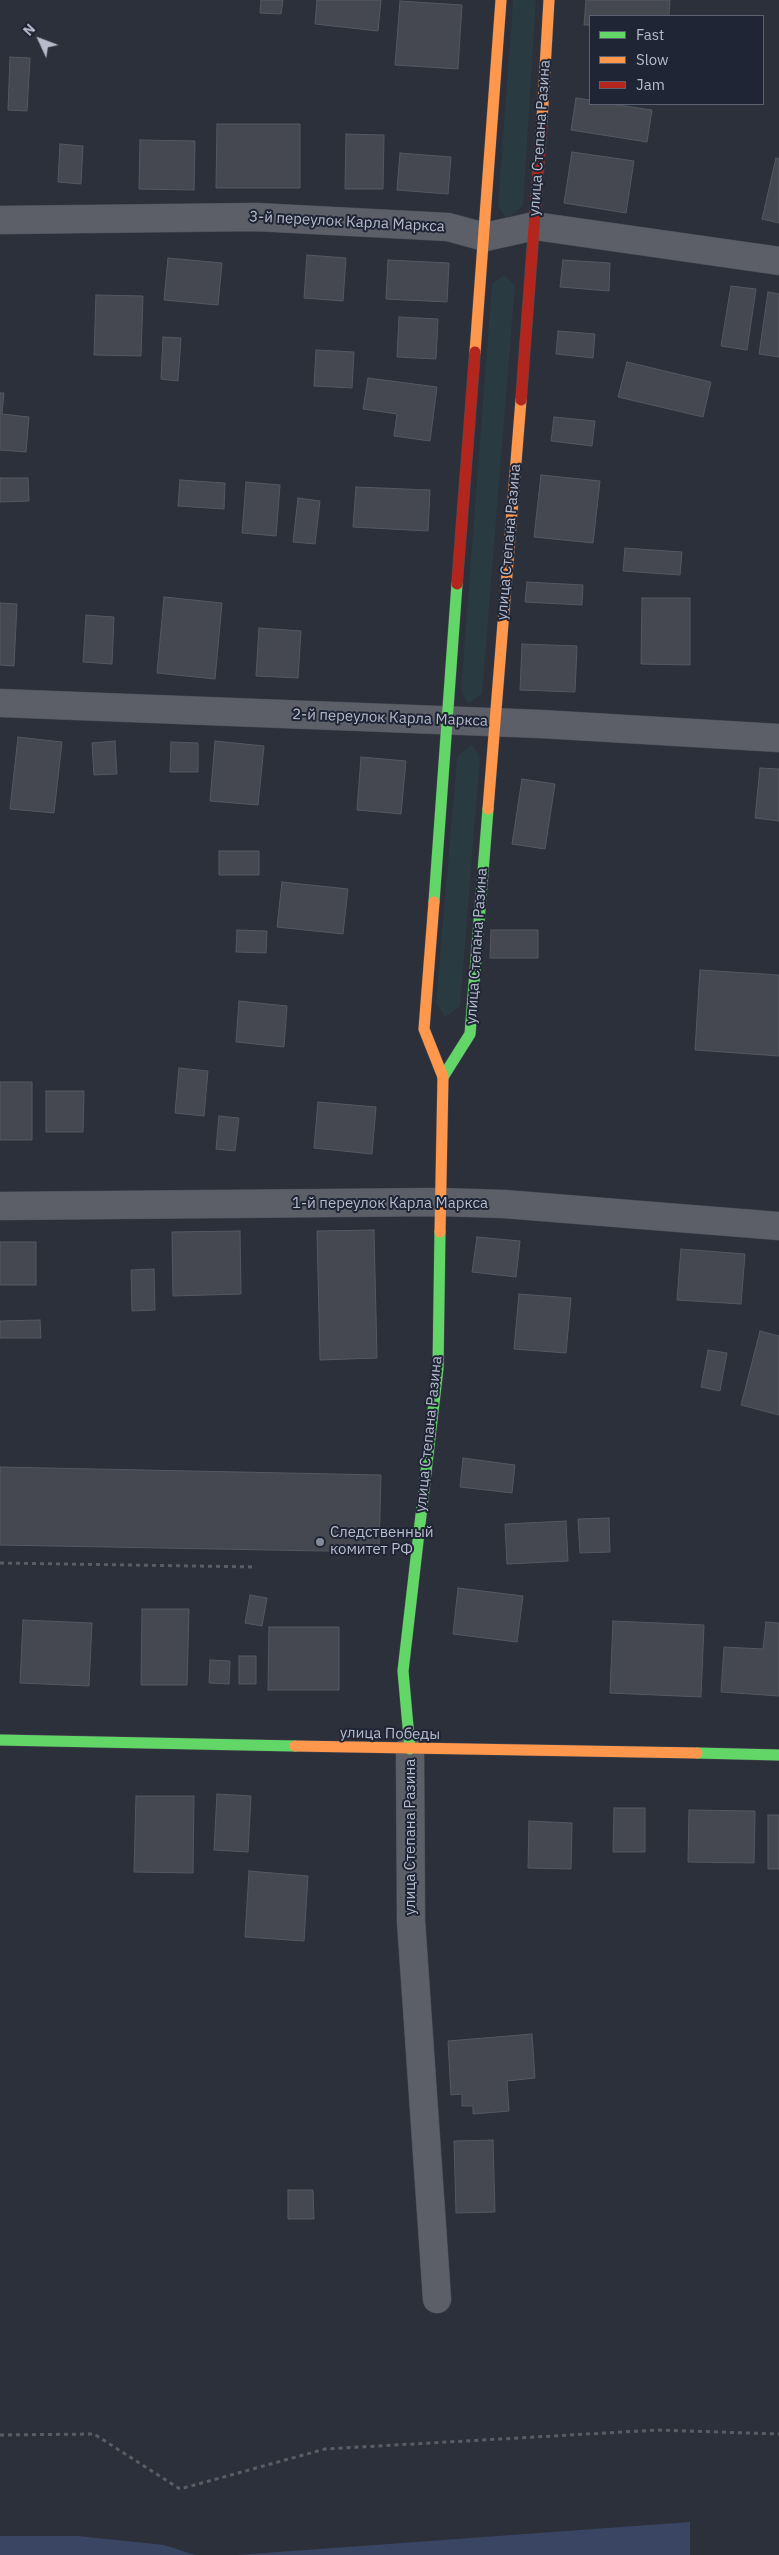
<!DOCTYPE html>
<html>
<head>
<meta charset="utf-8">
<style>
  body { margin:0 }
  #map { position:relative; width:779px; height:2555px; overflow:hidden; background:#2c303a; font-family:"IBM Plex Sans",sans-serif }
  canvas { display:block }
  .legend { position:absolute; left:589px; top:15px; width:175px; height:90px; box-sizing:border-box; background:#1f2535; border:1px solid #5c6171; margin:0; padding:6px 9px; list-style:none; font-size:15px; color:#b7bccb }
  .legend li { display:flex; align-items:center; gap:10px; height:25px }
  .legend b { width:25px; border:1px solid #5c6171 }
  .north { position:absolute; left:15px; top:15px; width:50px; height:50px; -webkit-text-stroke:4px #1f2535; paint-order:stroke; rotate:313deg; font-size:14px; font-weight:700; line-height:20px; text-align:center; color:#b7bccb }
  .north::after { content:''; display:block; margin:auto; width:18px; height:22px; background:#b7bccb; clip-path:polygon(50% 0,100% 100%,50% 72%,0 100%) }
</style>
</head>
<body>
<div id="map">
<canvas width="779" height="2555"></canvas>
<ul class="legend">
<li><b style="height:6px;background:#63d668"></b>Fast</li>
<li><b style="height:6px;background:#ff974d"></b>Slow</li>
<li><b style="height:6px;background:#b3261e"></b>Jam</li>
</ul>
<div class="north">N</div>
</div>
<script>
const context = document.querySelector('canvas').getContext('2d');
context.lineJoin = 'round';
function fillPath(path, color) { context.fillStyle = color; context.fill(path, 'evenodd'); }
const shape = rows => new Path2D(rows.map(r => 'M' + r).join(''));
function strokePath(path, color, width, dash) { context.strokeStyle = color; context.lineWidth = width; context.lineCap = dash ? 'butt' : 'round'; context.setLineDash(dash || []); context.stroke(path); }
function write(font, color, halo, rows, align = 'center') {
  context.font = font + ' "IBM Plex Sans",sans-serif'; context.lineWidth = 4; context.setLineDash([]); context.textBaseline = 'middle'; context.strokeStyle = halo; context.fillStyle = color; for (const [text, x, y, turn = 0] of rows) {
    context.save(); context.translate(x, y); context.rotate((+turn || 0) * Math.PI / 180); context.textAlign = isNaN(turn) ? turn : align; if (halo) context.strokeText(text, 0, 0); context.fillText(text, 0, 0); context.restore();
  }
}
fillPath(shape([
  [513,0,536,0,523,206,506,219,498,205],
  [504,275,515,285,482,694,468,704,461,690,492,284],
  [472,744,480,758,460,1006,445,1017,436,1003,457,757]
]), '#293a40');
fillPath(shape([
  [690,2522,690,2555,237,2555],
  [0,2536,78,2536,164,2545,195,2555,0,2555]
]), '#394563');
const building = shape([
  [261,0,283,0,281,14,260,13,261,0],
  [317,0,381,0,378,31,315,24,317,0],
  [586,0,670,0,669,16,590,16,590,25,584,25,586,0],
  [400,1,462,5,458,69,395,65,400,1],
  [10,57,30,58,27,111,8,110,10,57],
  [576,98,590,100,590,104,611,104,652,110,647,142,571,130,576,98],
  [217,124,300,124,300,188,216,188,217,124],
  [346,134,384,135,383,189,345,189,346,134],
  [140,140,195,141,194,190,139,189,140,140],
  [60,144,83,146,81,184,58,182,60,144],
  [572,152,634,161,626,213,564,203,572,152],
  [400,153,451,157,448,194,397,190,400,153],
  [776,158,779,159,779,223,762,219,776,158],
  [307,255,346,258,343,301,304,298,307,255],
  [168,258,222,263,218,305,164,300,168,258],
  [388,260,449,263,447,302,386,299,388,260],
  [563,260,610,263,609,291,560,287,563,260],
  [731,286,756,289,747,350,721,346,731,286],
  [768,292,779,294,779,357,759,354,768,292],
  [96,295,143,296,141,356,94,355,96,295],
  [399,317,438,319,436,359,397,357,399,317],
  [558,331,595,334,593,358,556,354,558,331],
  [163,337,181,338,178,381,161,379,163,337],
  [316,350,354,352,352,388,314,386,316,350],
  [627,362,711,382,703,417,618,397,627,362],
  [368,378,437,387,430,441,394,436,397,414,363,409,368,378],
  [0,393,4,393,2,414,29,417,26,452,0,450,0,393],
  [554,417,595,421,592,446,551,441,554,417],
  [541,475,600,481,593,543,534,537,541,475],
  [0,478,28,478,29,501,0,502,0,478],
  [180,480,225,483,224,509,178,506,180,480],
  [246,482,280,485,276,536,242,533,246,482],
  [356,487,430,490,428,531,353,527,356,487],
  [298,498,320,501,315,544,293,542,298,498],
  [625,548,682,552,680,575,623,571,625,548],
  [527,582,583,585,582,605,525,602,527,582],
  [164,597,222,603,215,679,157,673,164,597],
  [642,598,690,598,690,665,641,664,642,598],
  [0,603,17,604,14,666,0,665,0,603],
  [86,615,114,617,112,664,83,662,86,615],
  [259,628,301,631,298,678,256,676,259,628],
  [522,644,577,646,575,692,520,690,522,644],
  [18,737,62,742,54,813,10,809,18,737],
  [115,741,117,774,94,775,92,743,115,741],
  [215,741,264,746,258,805,210,801,215,741],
  [171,742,198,743,198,772,170,772,171,742],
  [361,757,406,761,401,814,357,810,361,757],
  [760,768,779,769,779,821,755,818,760,768],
  [522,779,555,784,545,849,512,844,522,779],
  [219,851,259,851,259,875,219,875,219,851],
  [282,882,348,889,343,934,277,927,282,882],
  [237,930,267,931,266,953,236,952,237,930],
  [491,930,538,930,538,958,490,958,491,930],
  [700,970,779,975,779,1056,695,1050,700,970],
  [239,1001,287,1006,284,1047,236,1042,239,1001],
  [179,1068,208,1071,204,1116,175,1113,179,1068],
  [0,1082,32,1082,32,1140,0,1140,0,1082],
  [46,1091,84,1091,83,1132,46,1132,46,1091],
  [318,1102,376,1107,372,1154,314,1148,318,1102],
  [219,1116,239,1118,235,1151,216,1149,219,1116],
  [374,1230,377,1358,320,1360,317,1231,374,1230],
  [240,1231,241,1294,173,1296,172,1232,240,1231],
  [477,1237,520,1241,516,1277,472,1272,477,1237],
  [0,1242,36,1242,36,1285,0,1285,0,1242],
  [681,1249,745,1254,741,1304,677,1300,681,1249],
  [154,1269,155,1310,132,1311,131,1270,154,1269],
  [519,1294,571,1298,566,1353,514,1349,519,1294],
  [40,1320,41,1338,0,1338,0,1321,40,1320],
  [760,1331,779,1336,779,1415,741,1405,760,1331],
  [708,1350,727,1353,720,1391,701,1387,708,1350],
  [463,1458,515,1465,512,1493,460,1487,463,1458],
  [0,1467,381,1475,379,1552,0,1545,0,1467],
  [609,1518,610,1552,580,1553,578,1519,609,1518],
  [566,1521,568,1561,507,1564,505,1524,566,1521],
  [458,1588,523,1596,517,1642,453,1634,458,1588],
  [250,1595,267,1598,262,1626,245,1623,250,1595],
  [142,1609,189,1609,187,1685,141,1685,142,1609],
  [23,1620,92,1623,89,1686,20,1683,23,1620],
  [613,1621,704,1625,701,1697,610,1693,613,1621],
  [766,1622,779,1623,779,1696,721,1692,724,1647,763,1649,766,1622],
  [269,1627,339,1627,339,1690,268,1690,269,1627],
  [239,1656,256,1656,256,1684,239,1684,239,1656],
  [210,1660,230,1661,229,1684,209,1683,210,1660],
  [217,1794,251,1796,248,1852,214,1850,217,1794],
  [136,1796,194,1796,193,1873,134,1872,136,1796],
  [614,1808,645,1808,645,1852,613,1852,614,1808],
  [689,1810,755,1811,754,1863,688,1862,689,1810],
  [768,1815,779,1815,779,1869,768,1869,768,1815],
  [529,1821,572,1823,571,1869,528,1868,529,1821],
  [249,1871,308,1876,304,1941,245,1937,249,1871],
  [532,2034,535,2078,507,2081,509,2111,473,2114,473,2106,462,2106,462,2094,451,2095,448,2041,532,2034],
  [493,2140,495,2212,456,2213,454,2141,493,2140],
  [288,2190,313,2190,314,2219,288,2219,288,2190]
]);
fillPath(building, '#454851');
strokePath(building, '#545861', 1);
const street = shape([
  [0,220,256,217,448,227,485,237,535,226,779,261],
  [0,703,541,724,779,738],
  [0,1206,440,1202,504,1204,779,1226],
  [410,1749,411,1921,437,2299]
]);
const fast = shape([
  [434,902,457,584],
  [443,1077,470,1034,488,809],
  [0,1740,295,1746],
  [410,1749,403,1671,438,1368,440,1232],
  [697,1753,779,1755]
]);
const slow = shape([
  [542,120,549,0],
  [475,352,501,0],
  [488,809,521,400],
  [434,902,424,1029,443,1077,440,1232],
  [295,1746,697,1753]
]);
const jam = shape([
  [521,400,542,120],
  [457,584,475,352]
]);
strokePath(street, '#484b53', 29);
strokePath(fast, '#484b53', 12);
strokePath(slow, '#484b53', 12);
strokePath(jam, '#484b53', 12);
strokePath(shape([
  [0,1563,256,1567],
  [0,2435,94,2434,180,2489,325,2449,658,2430,779,2434]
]), '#595e65', 3, [4, 4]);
strokePath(street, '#5c5f68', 28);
strokePath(fast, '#63d668', 11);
strokePath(slow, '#ff974d', 11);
strokePath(jam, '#b3261e', 11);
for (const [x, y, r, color] of [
  [320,1542,5,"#868b98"]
]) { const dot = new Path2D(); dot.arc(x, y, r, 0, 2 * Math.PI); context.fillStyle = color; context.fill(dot); strokePath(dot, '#1f2535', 2); }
write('15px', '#b7bccb', '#1f2535', [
  ["улица Степана Разина",540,138,-86],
  ["3-й переулок Карла Маркса",347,222,3],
  ["улица Степана Разина",509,542,-85],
  ["2-й переулок Карла Маркса",390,718,2],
  ["улица Степана Разина",477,946,-86],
  ["1-й переулок Карла Маркса",390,1204],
  ["улица Степана Разина",429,1434,-84],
  ["улица Победы",390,1734,1],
  ["улица Степана Разина",411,1837,-90]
]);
write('15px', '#b7bccb', '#1f2535', [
  ["Следственный",330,1533],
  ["комитет РФ",330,1550]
], 'left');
</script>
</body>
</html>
